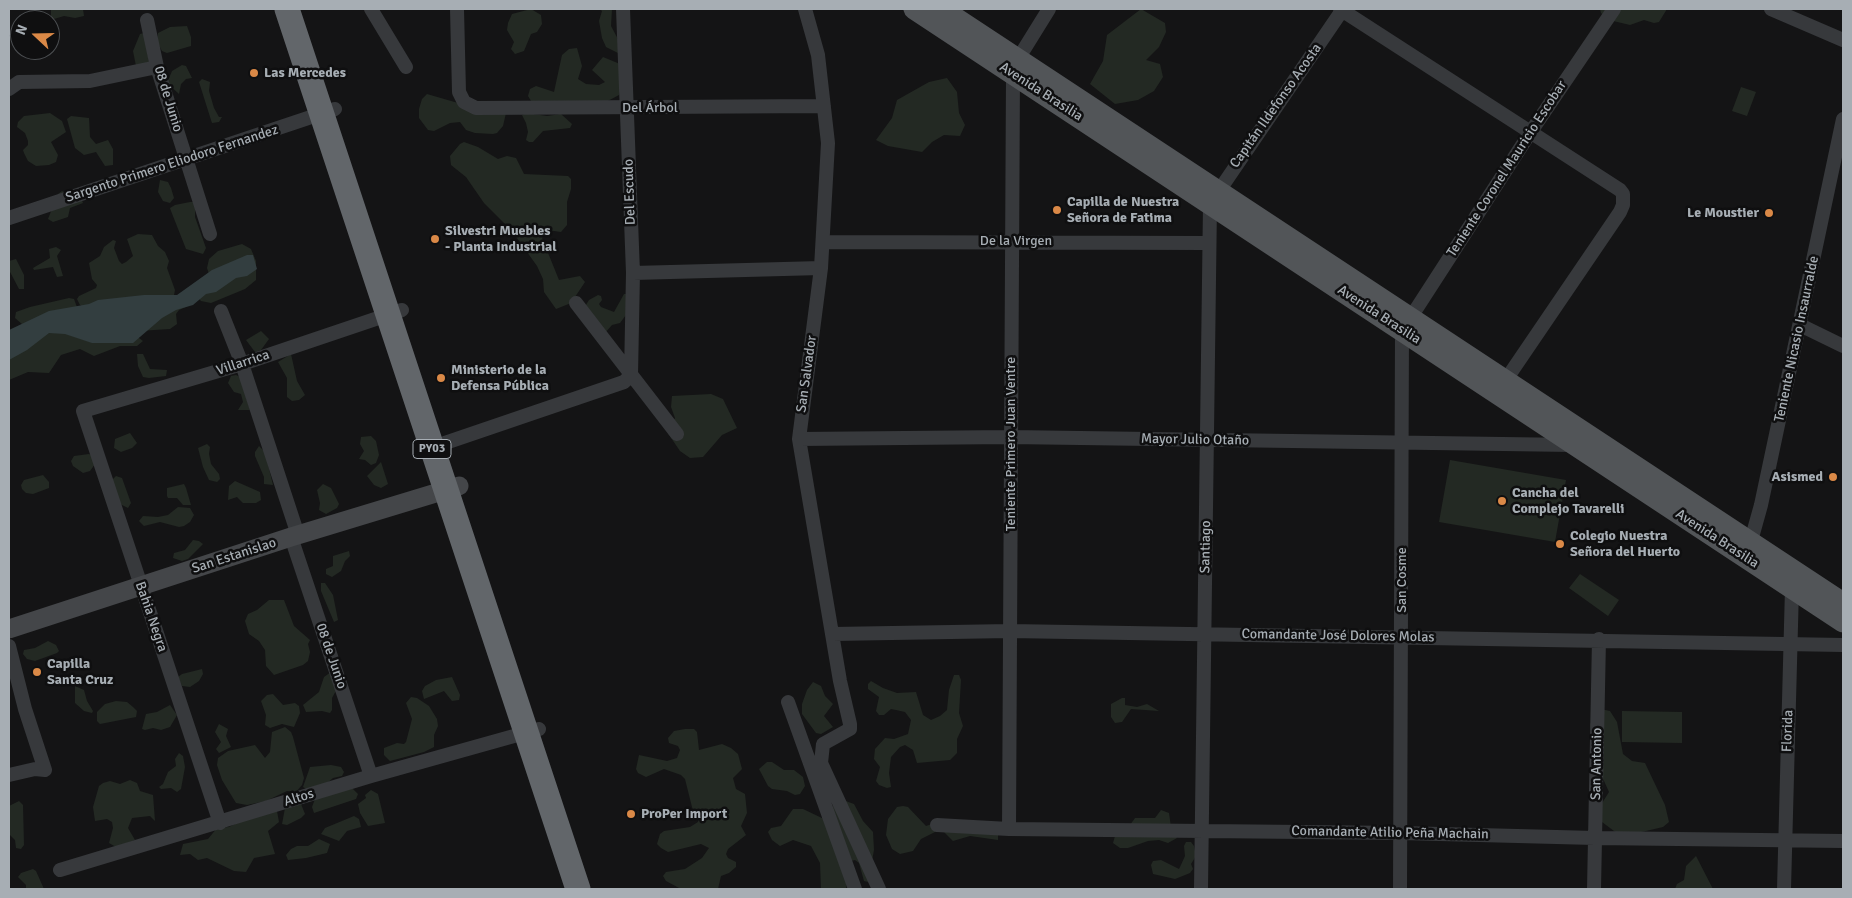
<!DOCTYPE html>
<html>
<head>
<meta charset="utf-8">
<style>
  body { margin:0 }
  #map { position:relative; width:1852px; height:898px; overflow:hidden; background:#141415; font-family:Signika,sans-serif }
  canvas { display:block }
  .frame { position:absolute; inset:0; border:10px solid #a7aeb4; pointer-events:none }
  .north { position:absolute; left:10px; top:10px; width:50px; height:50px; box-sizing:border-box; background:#0f0f10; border:1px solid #4c4f52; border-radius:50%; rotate:291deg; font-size:14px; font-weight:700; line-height:20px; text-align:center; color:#a7aeb4 }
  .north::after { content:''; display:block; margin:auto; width:18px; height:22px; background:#da8947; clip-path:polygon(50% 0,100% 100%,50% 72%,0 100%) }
</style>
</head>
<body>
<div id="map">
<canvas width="1852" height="898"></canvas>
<div class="frame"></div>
<div class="north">N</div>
</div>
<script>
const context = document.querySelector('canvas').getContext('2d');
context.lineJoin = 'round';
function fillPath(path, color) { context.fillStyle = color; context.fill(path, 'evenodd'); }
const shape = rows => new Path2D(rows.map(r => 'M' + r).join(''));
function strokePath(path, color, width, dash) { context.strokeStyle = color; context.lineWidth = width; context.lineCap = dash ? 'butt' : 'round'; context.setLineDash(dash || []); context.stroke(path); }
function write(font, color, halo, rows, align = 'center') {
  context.font = font + ' Signika,sans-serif'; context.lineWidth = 5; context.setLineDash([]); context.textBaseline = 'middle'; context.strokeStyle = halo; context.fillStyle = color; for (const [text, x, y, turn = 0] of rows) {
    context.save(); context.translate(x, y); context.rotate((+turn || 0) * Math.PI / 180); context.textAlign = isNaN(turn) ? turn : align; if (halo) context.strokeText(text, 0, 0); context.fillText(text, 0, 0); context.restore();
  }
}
fillPath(shape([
  [51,9,83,9,84,16,75,18,64,16,54,19,51,16],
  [531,9,541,15,542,24,537,32,531,34,524,51,515,54,511,49,514,42,507,30,508,23,512,14],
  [600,9,612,9,611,26,619,41,620,54,606,47,602,38,599,21,602,11],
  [1141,9,1165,23,1166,32,1159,47,1146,60,1160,64,1163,77,1154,91,1138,100,1115,104,1090,84,1103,61,1107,35],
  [1600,9,1667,9,1659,22,1654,23,1644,20,1630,25,1609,20,1601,13],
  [187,26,191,37,191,46,167,53,162,51,157,42,158,33,170,27],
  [144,33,149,62,136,66,133,51,140,34],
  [577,48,582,66,578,79,586,84,599,85,605,82,592,70,603,57,620,64,621,89,619,95,604,103,533,104,528,96,530,89,536,86,554,92,562,55,569,49],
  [182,65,186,66,192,78,186,79,181,84,179,94,167,83,172,71],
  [947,78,957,92,959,113,965,125,960,136,944,135,932,142,922,152,888,146,876,140,892,118,897,100,929,82],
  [202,79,210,82,209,91,214,108,219,117,222,117,219,122,212,123,211,120,199,82],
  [1741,87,1756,92,1747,116,1732,111],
  [427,94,458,103,500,101,506,113,503,126,497,133,493,134,475,133,466,130,460,122,450,123,434,131,428,130,419,118,419,109,422,99],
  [50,113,62,121,66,132,51,142,58,155,56,162,49,165,36,166,28,161,24,153,23,150,28,145,28,141,25,133,17,127,18,122,24,116],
  [527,113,547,116,561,114,572,124,570,128,543,131,533,142,529,142,526,140,528,132,526,123,522,115],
  [71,116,89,118,90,137,96,144,108,140,113,149,113,165,105,166,96,152,84,155,75,148,67,119],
  [464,142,478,147,498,159,507,156,516,158,524,174,568,176,571,179,571,189,567,202,567,225,561,232,547,230,542,238,559,280,580,276,585,282,571,303,556,309,544,292,543,279,537,266,512,231,484,203,466,177,451,165,450,156,460,144],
  [160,180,168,182,171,188,174,198,170,203,163,201,158,192],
  [62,191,81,198,83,203,70,208,68,217,53,222,48,219,58,194],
  [190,202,195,202,195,217,206,248,203,254,186,249,171,211,170,208,175,205],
  [138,234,152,235,158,246,165,252,169,261,167,268,175,290,174,295,83,307,80,305,77,299,79,296,96,288,97,285,92,279,89,263,100,256,104,247,113,240,116,241,114,248,119,261,122,264,126,262,133,256,127,239],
  [242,244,251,249,256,261,256,280,245,289,211,303,201,301,195,294,210,277,207,268,209,259,218,251],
  [56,247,61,250,57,256,63,276,57,277,53,267,34,270,33,268,50,258,49,249],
  [16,259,24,275,24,289,19,289,9,270,9,261],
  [624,294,626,294,626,315,620,323,612,325,605,333,584,308,589,300,598,295,601,296,602,300,599,304,601,307,614,312],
  [69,298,74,299,78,310,23,325,15,318,16,312,30,307],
  [188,306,179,310,176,314,177,324,170,329,139,331,140,311],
  [261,331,269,339,261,350,255,352,246,340],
  [31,332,131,332,143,341,137,346,120,346,94,356,80,349,61,355,49,373,28,372,9,380,9,351],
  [137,354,143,354,150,369,167,370,166,376,149,378,143,377,138,366],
  [291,354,297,381,305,395,299,400,292,401,287,397,287,378,278,362],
  [236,375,240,377,250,410,238,410,243,402,241,394,234,392,228,383,231,376],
  [711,394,723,399,737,428,722,435,703,457,690,458,680,451,667,432,675,418,671,407,672,396],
  [130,433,137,443,132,448,121,452,114,448,115,439],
  [371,436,376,441,379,455,376,463,371,465,365,460,359,459,364,451,360,444,361,437],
  [207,444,210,447,209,454,211,464,219,474,220,479,217,482,209,480,203,467,198,448],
  [259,446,265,452,273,485,264,484,264,477,255,456,255,452],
  [89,454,95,456,98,460,90,471,83,473,73,466,71,461,74,456],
  [1450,460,1566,480,1555,542,1439,522],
  [381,462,388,484,381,488,374,485,367,476],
  [43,475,49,482,49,488,33,494,26,493,22,489,21,485,24,480],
  [116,476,122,478,131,503,128,508,120,504,112,480],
  [235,481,260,492,261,500,256,503,243,503,237,497,228,500,229,486],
  [184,484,186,488,191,505,183,505,177,498,168,498,167,496,167,488],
  [323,484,331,488,339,504,337,508,326,514,319,510,320,503,317,490],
  [178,507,190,508,194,515,190,522,184,526,179,527,160,522,144,526,139,521,143,516,158,517,168,515],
  [193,540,199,541,203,544,188,559,182,561,173,558,174,553,185,550],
  [349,551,350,556,345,561,341,571,332,577,326,574,326,569,333,566,333,556],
  [1580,574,1619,600,1608,616,1569,588],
  [321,583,325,583,333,595,338,620,334,622,321,591],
  [269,600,284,600,294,626,310,640,308,644,310,652,308,661,303,665,274,675,266,666,265,650,259,641,249,634,245,621,248,614,257,610],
  [48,641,56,645,59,651,57,653,35,661,27,659,23,654,24,650,35,648],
  [202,669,203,674,199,681,190,687,182,686,178,677,182,674],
  [331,672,338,687,332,698,332,710,330,713,322,711,306,712,303,705,319,692,324,677],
  [954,675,959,675,961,680,959,713,963,726,957,739,957,753,950,760,917,763,913,750,905,745,900,747,891,757,889,773,891,787,887,788,879,785,876,781,880,767,874,759,875,749,885,738,894,739,908,734,911,720,905,712,896,710,891,709,884,715,879,715,876,711,879,697,868,689,868,684,871,681,883,688,897,693,916,692,923,715,931,720,940,716,947,710,949,690],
  [452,677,460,695,459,700,452,701,444,691,424,699,422,691,425,686,436,680],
  [813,682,821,686,825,696,833,704,824,716,833,727,821,734,816,733,802,714,802,704,807,690],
  [75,686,84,690,87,701,93,711,92,713,84,711,75,703],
  [273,694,283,705,295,703,299,706,300,713,294,727,282,724,270,728,265,725,266,715,261,701,267,695],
  [411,697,417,698,429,706,437,719,438,726,434,735,434,747,424,752,390,761,384,755,384,748,397,743,404,744,406,742,412,719,406,703],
  [1122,698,1125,698,1125,705,1137,707,1147,704,1159,711,1131,709,1122,722,1115,723,1111,717,1111,704],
  [116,701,127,702,133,707,137,711,136,717,100,724,97,721,97,712,105,704],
  [170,705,177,715,170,727,161,730,153,728,145,730,142,729,146,714,157,712],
  [1596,708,1610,711,1617,722,1623,754,1632,761,1645,763,1665,805,1669,822,1663,827,1629,835,1618,834,1602,822,1599,808,1609,792,1600,772,1604,762,1604,753,1592,740,1590,725],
  [1622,711,1682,712,1682,743,1622,742],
  [219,724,228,729,226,736,231,747,219,753,216,749,221,742,215,732],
  [285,727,291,732,293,737,304,778,302,785,296,792,287,791,266,801,247,805,236,803,222,780,217,765,218,758,228,751,255,745,265,758,270,752,272,732],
  [685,729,694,729,697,732,699,750,722,744,731,748,738,754,742,769,733,778,736,789,745,794,747,813,741,826,746,835,728,849,726,854,728,858,736,862,736,867,729,873,721,876,718,889,681,889,666,881,663,876,666,872,685,869,702,858,709,848,701,844,668,852,661,848,657,844,660,834,664,831,690,827,698,822,699,817,693,811,685,779,681,775,664,769,646,777,638,773,636,769,639,755,667,761,677,758,680,750,678,746,669,743,668,738,674,731],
  [179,753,183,756,185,767,181,789,177,792,171,788,161,789,159,787,163,784,168,772,176,766,175,759],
  [767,762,772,762,784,770,794,770,803,777,805,786,800,794,795,795,787,791,772,789,768,786,759,769],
  [331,765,341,767,344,772,342,776,333,778,325,785,308,790,303,787,310,767],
  [130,780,137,783,140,791,153,795,155,821,150,816,132,818,128,828,135,840,116,847,109,843,113,828,112,822,107,819,95,821,93,807,99,786,103,783,110,781,120,784],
  [352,788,358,794,356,799,314,813,312,807,315,799],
  [371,790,378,794,385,823,368,826,360,813,358,804,366,798,365,795],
  [840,799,854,804,863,821,873,832,874,850,868,882,864,881,859,863,855,860,851,861,849,866,846,889,821,889,820,863,811,846,793,840,780,846,772,840,768,832,771,828,781,826,793,809,803,809,824,819,832,815,833,806],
  [19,801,23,805,24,845,21,849,16,848,15,840,9,834,9,806],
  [301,804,305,814,301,818,287,825,282,824,285,808],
  [903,806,908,807,926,826,935,823,998,831,998,840,970,836,953,841,944,832,939,830,921,839,913,851,900,854,892,849,886,835,888,819,897,807],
  [1161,810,1169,813,1171,827,1177,838,1168,843,1159,840,1148,841,1128,848,1120,848,1113,843,1115,836,1130,825,1135,818,1155,818],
  [277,811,279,822,268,831,275,854,254,858,246,872,234,871,207,858,198,860,190,854,180,855,183,844,208,839,217,828,229,827,245,819],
  [354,816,359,819,361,827,347,831,339,841,321,834,325,828],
  [319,839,330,844,327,853,306,858,288,860,286,855,291,849,297,846,308,846],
  [1186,842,1191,842,1194,846,1196,856,1191,864,1193,869,1190,873,1175,879,1153,874,1151,865,1153,861,1161,860,1179,869,1180,867,1185,856,1184,846],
  [1696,856,1713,889,1675,889,1677,884,1684,880,1686,866],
  [33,869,36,871,44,889,26,889,26,885,18,877,21,873]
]), '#232923');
fillPath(shape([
  [247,255,253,255,257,269,247,276,236,278,216,292,206,294,193,305,176,310,162,318,133,343,92,343,65,334,49,333,27,350,9,360,9,330,49,311,89,304,98,300,144,295,177,295,212,270]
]), '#333e40');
strokePath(shape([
  [371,9,406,67],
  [457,9,459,92,464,102,476,108,824,106],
  [805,9,818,55,828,143,821,268,799,439,840,681,850,724,850,729,823,744,821,763,879,889],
  [1340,9,1620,190,1623,194,1623,205,1620,212,1501,387],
  [1771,9,1843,40],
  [147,20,157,67,210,234],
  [9,89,19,82,90,81,157,67],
  [9,218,335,109],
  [823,242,1208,243],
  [633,273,821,268],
  [576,303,677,434],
  [221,311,242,364,298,535],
  [1800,325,1843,346],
  [799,439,1010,437,1573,445],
  [445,443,624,382,631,375,633,273,623,9],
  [291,537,371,776],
  [1749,548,1761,505,1843,119],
  [833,634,1010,631,1843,645],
  [9,646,25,709,45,770,35,769,9,775],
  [788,702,855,889],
  [220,823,83,411,242,364,402,310],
  [937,825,1009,829,1401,833,1595,838,1843,841],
  [1009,829,1013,74,1018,59,1049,9],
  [60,870,371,776,539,729],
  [1201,889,1210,204,1343,9],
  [1400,889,1402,331,1530,133,1614,9],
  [1594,889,1599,639],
  [1784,889,1792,588,1795,583]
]), '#37393c', 14);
strokePath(shape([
  [9,629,291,537,459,486]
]), '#444649', 19);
strokePath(shape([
  [914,9,1843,622],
  [942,9,1843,603]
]), '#525558', 21);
strokePath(shape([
  [287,9,578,889]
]), '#62666a', 25);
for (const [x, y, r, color] of [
  [254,73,5,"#da8947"],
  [1057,210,5,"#da8947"],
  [1769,213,5,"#da8947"],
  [435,239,5,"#da8947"],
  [441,378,5,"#da8947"],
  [1833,477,5,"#da8947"],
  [1502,501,5,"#da8947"],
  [1560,544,5,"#da8947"],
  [37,672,5,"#da8947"],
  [631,814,5,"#da8947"]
]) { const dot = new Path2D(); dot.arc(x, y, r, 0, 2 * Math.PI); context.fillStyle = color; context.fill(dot); strokePath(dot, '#0f0f10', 2); }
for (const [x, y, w] of [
  [432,449,38]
]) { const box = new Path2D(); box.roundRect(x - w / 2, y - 9.5, w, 19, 4); context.fillStyle = '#0f0f10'; context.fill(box); strokePath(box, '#a7aeb4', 1); }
write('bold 12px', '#a7aeb4', null, [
  ["PY03",432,449]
]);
write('bold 14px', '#a7aeb4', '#0f0f10', [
  ["Las Mercedes",264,73],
  ["Capilla de Nuestra",1067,202],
  ["Señora de Fatima",1067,218],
  ["Le Moustier",1759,213,"right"],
  ["Silvestri Muebles",445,231],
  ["- Planta Industrial",445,247],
  ["Ministerio de la",451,370],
  ["Defensa Pública",451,386],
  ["Asismed",1823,477,"right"],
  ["Cancha del",1512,493],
  ["Complejo Tavarelli",1512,509],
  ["Colegio Nuestra",1570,536],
  ["Señora del Huerto",1570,552],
  ["Capilla",47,664],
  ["Santa Cruz",47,680],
  ["ProPer Import",641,814]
], 'left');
write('14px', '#a7aeb4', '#0f0f10', [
  ["Avenida Brasilia",1041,92,33],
  ["08 de Junio",168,99,73],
  ["Capitán Ildefonso Acosta",1276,106,-55],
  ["Del Árbol",650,108],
  ["Sargento Primero Eliodoro Fernandez",172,164,-18],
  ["Teniente Coronel Mauricio Escobar",1507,169,-57],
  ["Del Escudo",630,192,-92],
  ["De la Virgen",1016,241],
  ["Avenida Brasilia",1379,315,33],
  ["Teniente Nicasio Insaurralde",1797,339,-78],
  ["Villarrica",243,363,-18],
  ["San Salvador",807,374,-82],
  ["Mayor Julio Otaño",1195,440,1],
  ["Teniente Primero Juan Ventre",1011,444,-90],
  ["Avenida Brasilia",1717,539,33],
  ["Santiago",1206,547,-89],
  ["San Estanislao",234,556,-18],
  ["San Cosme",1402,580,-90],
  ["Bahia Negra",151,617,71],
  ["Comandante José Dolores Molas",1338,636,1],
  ["08 de Junio",331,656,71],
  ["Florida",1788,731,-88],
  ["San Antonio",1597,764,-89],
  ["Altos",299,798,-17],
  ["Comandante Atilio Peña Machain",1390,833,1]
]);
</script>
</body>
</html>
